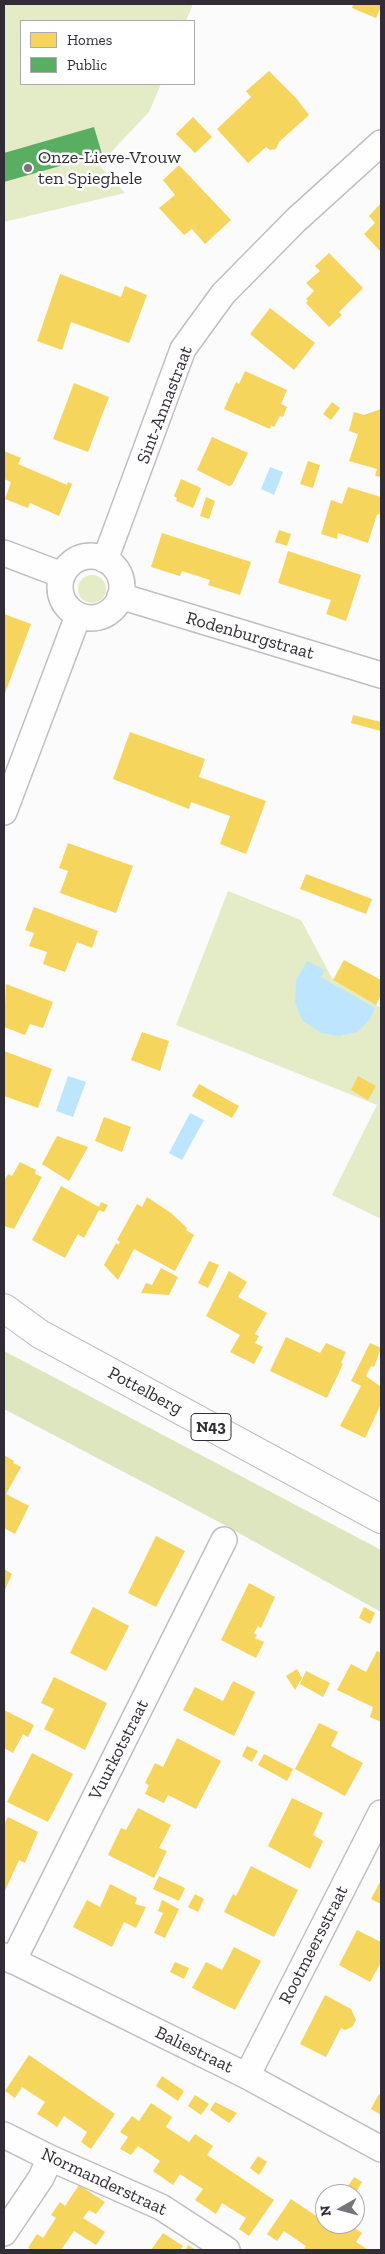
<!DOCTYPE html>
<html>
<head>
<meta charset="utf-8">
<style>
  body { margin:0 }
  #map { position:relative; width:385px; height:2254px; overflow:hidden; background:#fbfbfb; font-family:"Zilla Slab",serif }
  canvas { display:block }
  .frame { position:absolute; inset:0; border:5px solid #322c36; pointer-events:none }
  .legend { position:absolute; left:20px; top:20px; width:175px; height:65px; box-sizing:border-box; background:#fff; border:1px solid #adabaf; margin:0; padding:6px 9px; list-style:none; font-size:15px; color:#322c36 }
  .legend li { display:flex; align-items:center; gap:10px; height:25px }
  .legend b { width:25px; border:1px solid #adabaf }
  .north { position:absolute; left:315px; top:2184px; width:50px; height:50px; box-sizing:border-box; background:#fff; border:1px solid #adabaf; border-radius:50%; rotate:263deg; font-size:14px; font-weight:700; line-height:20px; text-align:center; color:#322c36 }
  .north::after { content:''; display:block; margin:auto; width:18px; height:22px; background:#78747b; clip-path:polygon(50% 0,100% 100%,50% 72%,0 100%) }
</style>
</head>
<body>
<div id="map">
<canvas width="385" height="2254"></canvas>
<div class="frame"></div>
<ul class="legend">
<li><b style="height:14px;background:#f6d55c"></b>Homes</li>
<li><b style="height:14px;background:#5aae61"></b>Public</li>
</ul>
<div class="north">N</div>
</div>
<script>
const context = document.querySelector('canvas').getContext('2d');
context.lineJoin = 'round';
function fillPath(path, color) { context.fillStyle = color; context.fill(path, 'evenodd'); }
const shape = rows => new Path2D(rows.map(r => 'M' + r).join(''));
function strokePath(path, color, width, dash) { context.strokeStyle = color; context.lineWidth = width; context.lineCap = dash ? 'butt' : 'round'; context.setLineDash(dash || []); context.stroke(path); }
function write(font, color, halo, rows, align = 'center') {
  context.font = font + ' "Zilla Slab",serif'; context.lineWidth = 5; context.setLineDash([]); context.textBaseline = 'middle'; context.strokeStyle = halo; context.fillStyle = color; for (const [text, x, y, turn = 0] of rows) {
    context.save(); context.translate(x, y); context.rotate((+turn || 0) * Math.PI / 180); context.textAlign = isNaN(turn) ? turn : align; if (halo) context.strokeText(text, 0, 0); context.fillText(text, 0, 0); context.restore();
  }
}
fillPath(shape([
  [4,4,193,4,186,21,21,21,21,84,161,84,149,112,99,165,125,193,4,222],
  '78 589a14 14 0 1 1 28 0a14 14 0 1 1-28 0Z',
  [228,891,301,920,333,980,381,1008,381,1219,332,1195,377,1105,176,1025]
]), '#e4ecc7');
fillPath(shape([
  [4,1351,381,1550,381,1612,219,1522,4,1409]
]), '#dde6be');
fillPath(shape([
  [270,467,283,472,274,495,261,489],
  [307,961,325,970,321,977,375,1008,370,1019,358,1032,339,1036,321,1033,302,1020,295,1002,296,981],
  [68,1076,86,1082,73,1117,56,1111],
  [190,1113,204,1120,182,1160,169,1153]
]), '#bde5fd');
fillPath(shape([
  [353,4,381,4,381,7,376,18,352,8],
  [269,71,296,98,309,115,279,142,276,149,270,150,266,147,248,163,217,129,251,97,246,91],
  [193,117,212,137,195,153,176,134],
  [179,165,231,220,205,244,192,229,184,235,159,208,175,195,163,180],
  [381,203,381,252,364,234,375,223,369,216],
  [329,253,363,288,339,312,342,315,329,327,306,303,308,301,306,299,314,291,306,283,320,271,315,266],
  [60,274,121,297,125,286,147,295,129,343,71,322,62,350,37,341],
  [270,308,315,343,294,370,250,334],
  [245,371,287,390,281,404,287,407,283,417,280,416,274,427,271,425,270,429,224,409,236,382,239,384],
  [74,383,109,397,88,452,53,439],
  [332,402,340,408,331,420,323,414],
  [381,409,381,477,375,476,377,469,349,461,358,434,349,431,354,412,364,415],
  [212,437,248,453,232,485,229,486,197,470],
  [4,451,21,458,18,464,67,485,68,482,72,484,59,516,30,503,28,508,5,499,11,482,4,479],
  [308,461,320,465,313,488,300,484],
  [181,479,201,488,193,508,176,501,177,498,174,496],
  [348,487,381,497,381,508,379,515,377,514,368,543,338,533,337,539,321,534,331,500,342,504],
  [206,497,215,501,209,519,200,516],
  [279,530,291,534,287,546,275,542],
  [162,533,251,562,240,595,208,585,210,580,182,571,180,576,151,567],
  [288,551,361,575,346,621,326,614,331,600,278,583],
  [4,614,31,624,4,696],
  [353,715,381,722,381,731,351,723],
  [130,732,205,759,199,777,266,801,246,854,220,844,230,816,191,802,189,809,113,779],
  [68,843,133,866,116,913,60,893,68,871,59,868],
  [306,874,372,899,366,914,300,889],
  [34,907,98,931,92,948,77,942,65,972,43,964,47,952,29,946,34,933,25,930],
  [344,960,381,980,381,995,376,1005,333,980],
  [6,984,53,1002,43,1028,30,1024,25,1035,4,1027],
  [142,1032,169,1041,160,1071,131,1060],
  [4,1051,52,1069,38,1108,4,1096],
  [358,1076,376,1086,368,1100,351,1090],
  [199,1084,239,1106,232,1118,192,1096],
  [104,1117,131,1127,122,1152,95,1141],
  [57,1136,88,1147,69,1181,42,1164],
  [20,1162,36,1170,35,1174,42,1177,14,1229,4,1226,4,1182,8,1174,12,1176],
  [61,1186,99,1207,101,1202,108,1205,104,1212,99,1210,84,1238,78,1234,65,1258,32,1240],
  [147,1197,171,1213,187,1228,186,1230,194,1235,175,1271,134,1249,118,1280,104,1265,116,1243,118,1245,120,1242,117,1240,137,1204,142,1207],
  [209,1261,219,1265,208,1288,198,1283],
  [161,1268,178,1277,169,1295,141,1293,146,1283,152,1285],
  [229,1271,247,1282,238,1297,267,1313,255,1334,259,1336,255,1343,263,1347,254,1364,230,1352,240,1335,206,1316],
  [286,1337,320,1353,326,1343,346,1352,341,1363,343,1364,327,1398,270,1371],
  [370,1343,381,1348,374,1367,371,1366,366,1376,381,1387,381,1404,365,1438,340,1426,361,1386,351,1381],
  [4,1455,14,1461,13,1463,21,1467,6,1494,29,1506,15,1534,4,1528],
  [156,1536,185,1551,156,1607,128,1593],
  [4,1569,12,1574,4,1592],
  [249,1583,275,1597,261,1628,258,1626,254,1633,257,1635,255,1638,264,1642,256,1658,221,1640],
  [93,1607,129,1626,106,1671,70,1653],
  [364,1607,375,1613,370,1624,359,1618],
  [377,1651,381,1653,381,1722,370,1717,373,1707,337,1690,351,1664,366,1672],
  [297,1669,302,1678,295,1690,286,1676],
  [306,1671,330,1683,323,1697,300,1684],
  [54,1677,107,1703,85,1750,44,1729,54,1709,41,1703],
  [233,1681,255,1692,234,1736,183,1710,195,1687,223,1701],
  [4,1710,34,1725,28,1737,23,1734,13,1753,4,1748],
  [319,1723,338,1732,331,1746,363,1763,345,1796,295,1769],
  [177,1738,221,1761,196,1809,168,1795,164,1803,145,1794,149,1785,145,1783,155,1763,163,1767],
  [247,1746,258,1751,252,1762,242,1756],
  [32,1753,73,1774,48,1822,7,1802],
  [264,1754,293,1769,287,1781,258,1765],
  [292,1798,323,1813,313,1835,323,1841,310,1869,268,1846],
  [138,1808,171,1825,159,1848,167,1851,154,1878,108,1855,121,1828,126,1830],
  [8,1817,38,1832,25,1863,19,1860,4,1893,4,1824],
  [251,1866,298,1890,274,1937,224,1912,233,1894,236,1896],
  [159,1876,185,1888,179,1901,153,1889],
  [381,1880,381,1904,371,1899],
  [110,1884,137,1898,135,1904,146,1907,136,1928,124,1922,112,1947,73,1927,87,1900,100,1907],
  [195,1894,204,1899,198,1912,188,1907],
  [162,1900,179,1909,165,1938,154,1933,163,1913,158,1911],
  [357,1930,381,1942,381,1964,380,1964,370,1982,339,1965],
  [234,1947,261,1961,235,2010,192,1988,206,1962,222,1970],
  [175,1962,189,1968,184,1979,170,1972],
  [325,1995,351,2009,356,2020,352,2027,345,2030,341,2028,326,2057,300,2044],
  [29,2055,115,2114,91,2149,81,2142,87,2132,64,2116,57,2127,47,2120,37,2114,45,2102,22,2087,15,2098,5,2091],
  [162,2076,184,2091,178,2101,156,2086],
  [379,2094,381,2096,381,2115,371,2109],
  [195,2095,209,2104,201,2115,188,2106],
  [215,2102,237,2113,229,2123,210,2110],
  [151,2103,172,2117,166,2127,189,2142,195,2134,213,2146,207,2155,274,2200,249,2236,239,2229,246,2218,222,2203,216,2214,195,2200,203,2189,192,2182,180,2174,173,2185,153,2171,160,2161,138,2146,131,2155,120,2149,128,2137,120,2132,132,2116,139,2121],
  [258,2156,267,2162,259,2175,250,2168],
  [354,2177,362,2182,355,2194,343,2194],
  [79,2185,105,2202,96,2214,89,2210,83,2218,105,2232,96,2245,74,2231,61,2250,32,2250,28,2248,37,2234,43,2238,56,2218,51,2215,60,2202,65,2206],
  [291,2199,325,2222,325,2224,335,2228,337,2224,349,2224,362,2233,356,2242,368,2250,304,2250,306,2246,284,2231,277,2241,267,2234],
  [163,2233,183,2246,180,2250,151,2250],
  [188,2245,196,2250,186,2250]
]), '#f6d55c');
fillPath(shape([
  [94,127,102,154,4,182,4,153]
]), '#5aae61');
const minor = shape([
  [4,553,62,575],
  '60 587a31 31 0 1 1 62 0a31 31 0 1 1-62 0Z',
  [105,560,183,349,223,294,296,220,381,143],
  [120,596,381,675],
  [4,812,78,616],
  [4,1956,247,2076,381,2149],
  [13,1961,224,1540],
  [247,2076,381,1813],
  [4,2135,50,2158,161,2207,227,2250],
  [4,2233,41,2178,50,2158]
]);
const major = shape([
  [4,1308,40,1334,381,1519]
]);
strokePath(minor, '#c1bec3', 28);
strokePath(major, '#c1bec3', 30);
strokePath(minor, '#fefefe', 25);
strokePath(major, '#fefefe', 28);
for (const [x, y, r, color] of [
  [28,168,5,"#78747b"]
]) { const dot = new Path2D(); dot.arc(x, y, r, 0, 2 * Math.PI); context.fillStyle = color; context.fill(dot); strokePath(dot, '#fff', 2); }
for (const [x, y, w] of [
  [211,1427,40]
]) { const box = new Path2D(); box.roundRect(x - w / 2, y - 13.5, w, 27, 4); context.fillStyle = '#fff'; context.fill(box); strokePath(box, '#322c36', 1); }
write('bold 16px', '#322c36', null, [
  ["N43",211,1427]
]);
write('18px', '#322c36', '#fff', [
  ["Onze-Lieve-Vrouw",38,158],
  ["ten Spieghele",38,179]
], 'left');
write('18px', '#322c36', '#fff', [
  ["Sint-Annastraat",165,405,-69],
  ["Rodenburgstraat",250,636,16],
  ["Pottelberg",145,1391,28],
  ["Vuurkotstraat",119,1750,-63],
  ["Rootmeersstraat",314,1945,-63],
  ["Baliestraat",194,2050,26],
  ["Normanderstraat",104,2182,25]
]);
</script>
</body>
</html>
